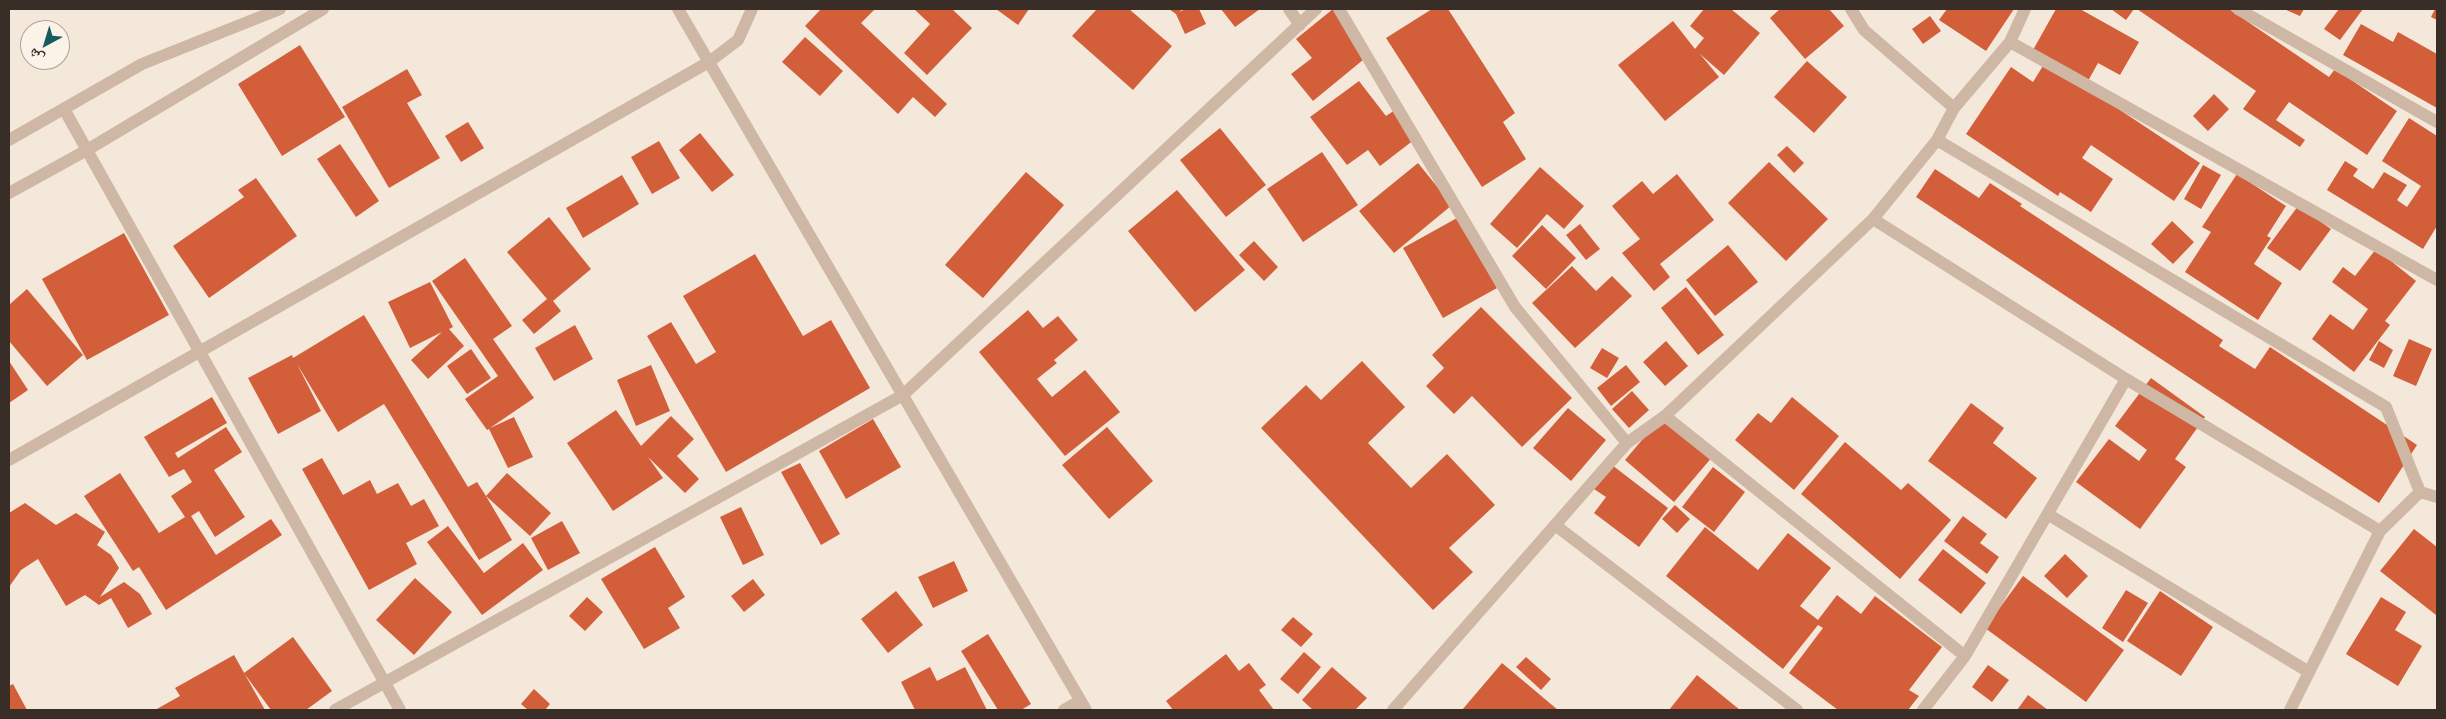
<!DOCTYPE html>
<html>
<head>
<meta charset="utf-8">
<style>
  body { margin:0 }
  #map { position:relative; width:2446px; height:719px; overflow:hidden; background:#f4e8db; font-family:Poppins,"Noto Naskh Arabic",sans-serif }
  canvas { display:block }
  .frame { position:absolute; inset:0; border:10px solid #392d27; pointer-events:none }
  .north { position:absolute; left:20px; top:20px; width:50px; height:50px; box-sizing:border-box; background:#fbf2e8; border:1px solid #ada39b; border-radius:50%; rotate:219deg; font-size:14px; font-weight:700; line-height:20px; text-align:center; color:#392d27 }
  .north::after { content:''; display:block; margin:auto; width:18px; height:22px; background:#185b5f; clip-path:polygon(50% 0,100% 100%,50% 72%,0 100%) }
</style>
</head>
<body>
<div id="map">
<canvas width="2446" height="719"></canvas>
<div class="frame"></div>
<div class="north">ش</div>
</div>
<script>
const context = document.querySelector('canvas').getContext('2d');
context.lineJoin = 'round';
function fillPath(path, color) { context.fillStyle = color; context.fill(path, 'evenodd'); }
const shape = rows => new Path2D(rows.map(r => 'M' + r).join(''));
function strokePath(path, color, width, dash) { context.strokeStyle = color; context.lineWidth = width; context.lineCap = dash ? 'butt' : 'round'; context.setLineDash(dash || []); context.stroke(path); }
fillPath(shape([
  [821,9,875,9,861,23,947,104,935,117,913,97,898,114,805,26],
  [914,9,952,9,972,28,927,75,904,53,930,24],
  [996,9,1029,9,1018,25],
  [1097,9,1129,9,1172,46,1133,90,1072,36],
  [1169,9,1183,9,1179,12,1186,9,1199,9,1206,24,1185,34,1176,14],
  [1221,9,1260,9,1235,27],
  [1333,9,1369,55,1313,101,1291,74,1312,58,1296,39],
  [1432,9,1448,9,1515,113,1503,122,1526,159,1482,187,1386,38],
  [1704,9,1731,9,1760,33,1724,75,1700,54,1719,77,1665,121,1618,65,1673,21,1695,49,1704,38,1690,26],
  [1780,9,1829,9,1844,26,1805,59,1770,18],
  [1947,9,2014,9,1986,51,1939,20],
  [2056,9,2080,9,2139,42,2120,75,2098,63,2088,81,2033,50],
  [2111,9,2134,9,2126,20],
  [2137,9,2229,9,2329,77,2335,69,2397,111,2367,155,2289,102,2276,120,2305,140,2300,147,2243,109,2256,91],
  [2284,9,2304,9,2300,16],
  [2339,9,2363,9,2340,40,2324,29],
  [2435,9,2437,9,2437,20,2431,17],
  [1930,16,1941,31,1923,44,1912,29],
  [2361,24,2393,42,2398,32,2437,54,2437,108,2343,55],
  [805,37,843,71,820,96,782,62],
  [300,45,345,117,282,156,238,84],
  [1807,61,1847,97,1814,133,1774,97],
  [2046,61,2200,163,2174,201,2091,145,2082,158,2113,179,2091,212,2060,192,2058,196,1966,134,2011,67,2033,82],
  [407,69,422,95,407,103,440,158,389,188,342,107],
  [1359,81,1386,116,1398,108,1419,136,1380,166,1368,150,1347,165,1310,117],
  [2214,94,2229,109,2208,131,2193,116],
  [2409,118,2437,136,2437,226,2423,249,2327,190,2345,161,2358,169,2353,176,2373,189,2384,172,2407,185,2397,200,2407,207,2421,186,2382,161],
  [468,122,484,148,461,162,445,136],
  [1220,128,1266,185,1226,217,1180,160],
  [700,133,734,175,712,192,679,150],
  [659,141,680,178,652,194,631,157],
  [340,144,379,201,356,217,317,159],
  [1787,146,1804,163,1794,173,1777,155],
  [1322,152,1358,205,1303,242,1267,189],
  [1769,162,1828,219,1786,261,1728,203],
  [1418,163,1452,205,1394,253,1359,211],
  [2203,165,2221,175,2201,209,2184,199],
  [1540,167,1584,206,1564,229,1547,214,1517,248,1490,224],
  [1935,169,1979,198,1990,183,2022,204,2020,206,2223,340,2219,346,2255,369,2270,347,2417,445,2379,503,1916,197],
  [1026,172,1064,205,983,298,945,265],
  [1677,174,1714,220,1660,264,1670,277,1654,291,1622,253,1640,239,1612,206,1642,181,1653,194],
  [2237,174,2286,206,2267,236,2271,238,2254,264,2282,283,2258,320,2185,272,2211,232,2202,227],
  [622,175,639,204,583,238,566,208],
  [256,178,297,236,209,298,173,246,244,197,238,190],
  [1177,190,1245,270,1195,312,1128,231],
  [2298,206,2331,229,2300,271,2267,248],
  [549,217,591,269,553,301,561,311,534,334,522,320,547,299,507,252],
  [1457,218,1497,288,1443,318,1403,248],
  [2172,221,2194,242,2173,264,2151,244],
  [1580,224,1600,249,1586,260,1566,235],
  [1542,225,1576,258,1546,289,1512,256],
  [124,233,169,315,87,360,42,279],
  [1254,241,1278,267,1264,281,1239,255],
  [1728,245,1758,282,1715,316,1686,280],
  [2376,249,2416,281,2385,321,2390,325,2354,372,2312,339,2330,314,2353,330,2368,309,2332,282,2343,267,2355,276],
  [755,254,803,336,831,320,870,388,726,472,647,336,671,322,696,364,716,352,683,296],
  [465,258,512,326,493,339,534,398,490,428,514,417,533,457,508,468,489,429,487,430,465,399,498,376,432,281],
  [1572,266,1596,291,1612,276,1632,296,1575,348,1532,303],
  [430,282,453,327,449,329,464,346,428,379,411,360,442,332,410,348,388,302],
  [1686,287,1724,335,1698,355,1661,308],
  [27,289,83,355,47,386,9,341,9,305],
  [1481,307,1572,398,1522,447,1472,396,1454,414,1426,386,1444,368,1432,355],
  [1028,310,1043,328,1058,316,1078,340,1054,360,1057,363,1037,379,1052,397,1085,370,1120,412,1065,456,979,352],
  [364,315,468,487,477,482,486,496,507,473,551,513,530,536,486,496,512,540,479,560,384,404,338,432,297,364,321,411,278,434,248,378,292,355,293,358],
  [575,325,593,359,554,381,535,348],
  [2409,339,2432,349,2416,386,2393,376],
  [1666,341,1688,366,1665,386,1643,362],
  [2379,341,2393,350,2384,368,2369,360],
  [1602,348,1619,358,1607,378,1590,368],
  [471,349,491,378,467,394,447,366],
  [9,361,28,390,9,403],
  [1362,361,1405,407,1368,443,1411,488,1447,454,1495,505,1449,548,1473,572,1433,610,1261,428,1306,385,1321,400],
  [651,365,670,411,636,426,617,380],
  [1626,365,1640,382,1611,406,1597,388],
  [2151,378,2205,417,2175,459,2186,467,2140,529,2076,482,2109,439,2139,461,2147,450,2115,426],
  [1632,391,1649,410,1629,428,1612,409],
  [212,397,227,423,175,453,178,458,226,427,242,452,214,470,245,517,215,537,199,511,191,516,216,555,271,519,282,535,166,610,139,567,133,571,84,496,120,473,159,533,185,517,171,496,192,482,184,469,169,477,144,437],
  [1792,397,1839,436,1794,490,1735,440,1758,413,1771,423],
  [1971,403,2004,428,1993,443,2037,478,2006,519,1928,461],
  [1568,408,1606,440,1571,481,1533,448],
  [616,410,641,446,671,416,694,439,677,456,699,479,685,493,648,457,663,478,613,511,567,443],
  [1664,414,1713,456,1674,502,1625,460],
  [873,419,901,467,846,499,819,451],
  [1107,427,1153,481,1109,519,1062,465],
  [1845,442,1901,490,1908,483,1951,520,1900,579,1801,494],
  [322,458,343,495,370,480,377,494,398,483,411,506,424,499,439,526,406,543,417,564,369,590,302,469],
  [800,463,840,534,821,545,781,472],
  [1612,465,1668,508,1639,547,1594,513,1606,497,1594,489],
  [1713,467,1745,492,1714,532,1682,507],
  [25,503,56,525,76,513,105,532,97,545,111,555,119,568,100,597,124,582,140,594,152,614,128,628,111,598,99,605,85,595,66,606,38,559,21,570,9,587,9,513],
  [1675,505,1690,519,1677,533,1662,519],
  [741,507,764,555,743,565,720,517],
  [1963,516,1987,534,1980,543,1999,557,1987,574,1944,541],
  [562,521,580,553,548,570,531,538],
  [448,526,484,573,523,543,543,570,482,615,427,542],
  [1705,527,1758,570,1788,533,1831,568,1800,606,1818,620,1837,595,1861,614,1875,596,1942,647,1909,690,1919,696,1908,710,1838,710,1789,673,1823,628,1818,625,1783,669,1666,576],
  [2414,529,2437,547,2436,615,2380,571],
  [655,547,685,597,668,608,680,628,644,649,601,579],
  [1943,549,1986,583,1961,614,1918,580],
  [2065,554,2088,576,2067,598,2044,576],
  [954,561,968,591,933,608,918,577],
  [2023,576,2124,650,2086,702,1985,628],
  [415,578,452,612,414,655,376,620],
  [753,579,765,595,744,612,731,596],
  [2126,590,2148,603,2123,642,2102,628],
  [896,591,923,625,888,653,861,619],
  [2160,591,2213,627,2181,676,2127,641],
  [587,597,603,612,585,631,569,616],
  [2381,597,2406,612,2395,630,2422,646,2398,686,2346,654],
  [1293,617,1313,634,1301,647,1281,630],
  [988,634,1031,704,1021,710,998,710,961,651],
  [293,637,332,691,306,710,271,710,244,673],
  [1304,652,1321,667,1298,694,1280,679],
  [1226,654,1239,671,1249,663,1266,685,1259,690,1274,710,1173,710,1166,701],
  [234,655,265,710,155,710,180,696,175,688],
  [1526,657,1551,679,1541,690,1516,667],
  [1502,663,1558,710,1462,710],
  [1988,665,2009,680,1992,702,1972,687],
  [930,667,937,681,965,667,987,710,915,710,901,682],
  [1332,667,1367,698,1355,710,1313,710,1302,700],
  [1697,675,1740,710,1669,710],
  [13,684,27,710,9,710,9,686],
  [534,689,550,704,545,710,528,710,521,704],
  [2028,695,2048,710,2017,710]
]), '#d35e3a');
strokePath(shape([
  [678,9,1086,710],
  [1289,9,1300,25],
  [1339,9,1515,307,1627,443],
  [1851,9,1864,30,1954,108],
  [2238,9,2437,122],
  [2010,42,2437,280],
  [64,109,400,710],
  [9,140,142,64,280,9],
  [1937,140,2386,407,2420,492],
  [9,193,87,150,323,9],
  [1873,219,2126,379,2380,531,2420,492,2437,497],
  [1665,416,1965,656],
  [2049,515,2309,672],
  [1555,525,1797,710],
  [335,710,903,395,1316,9],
  [1064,710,1080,701],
  [1393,710,1627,443,1665,416,1873,219,1937,140,1954,108,2010,42,2025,9],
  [1923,710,1965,656,2126,379],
  [2290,710,2380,531]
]), '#ceb8a5', 12);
strokePath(shape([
  [9,460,709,62,738,40,752,9]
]), '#ceb8a5', 12);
</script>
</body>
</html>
